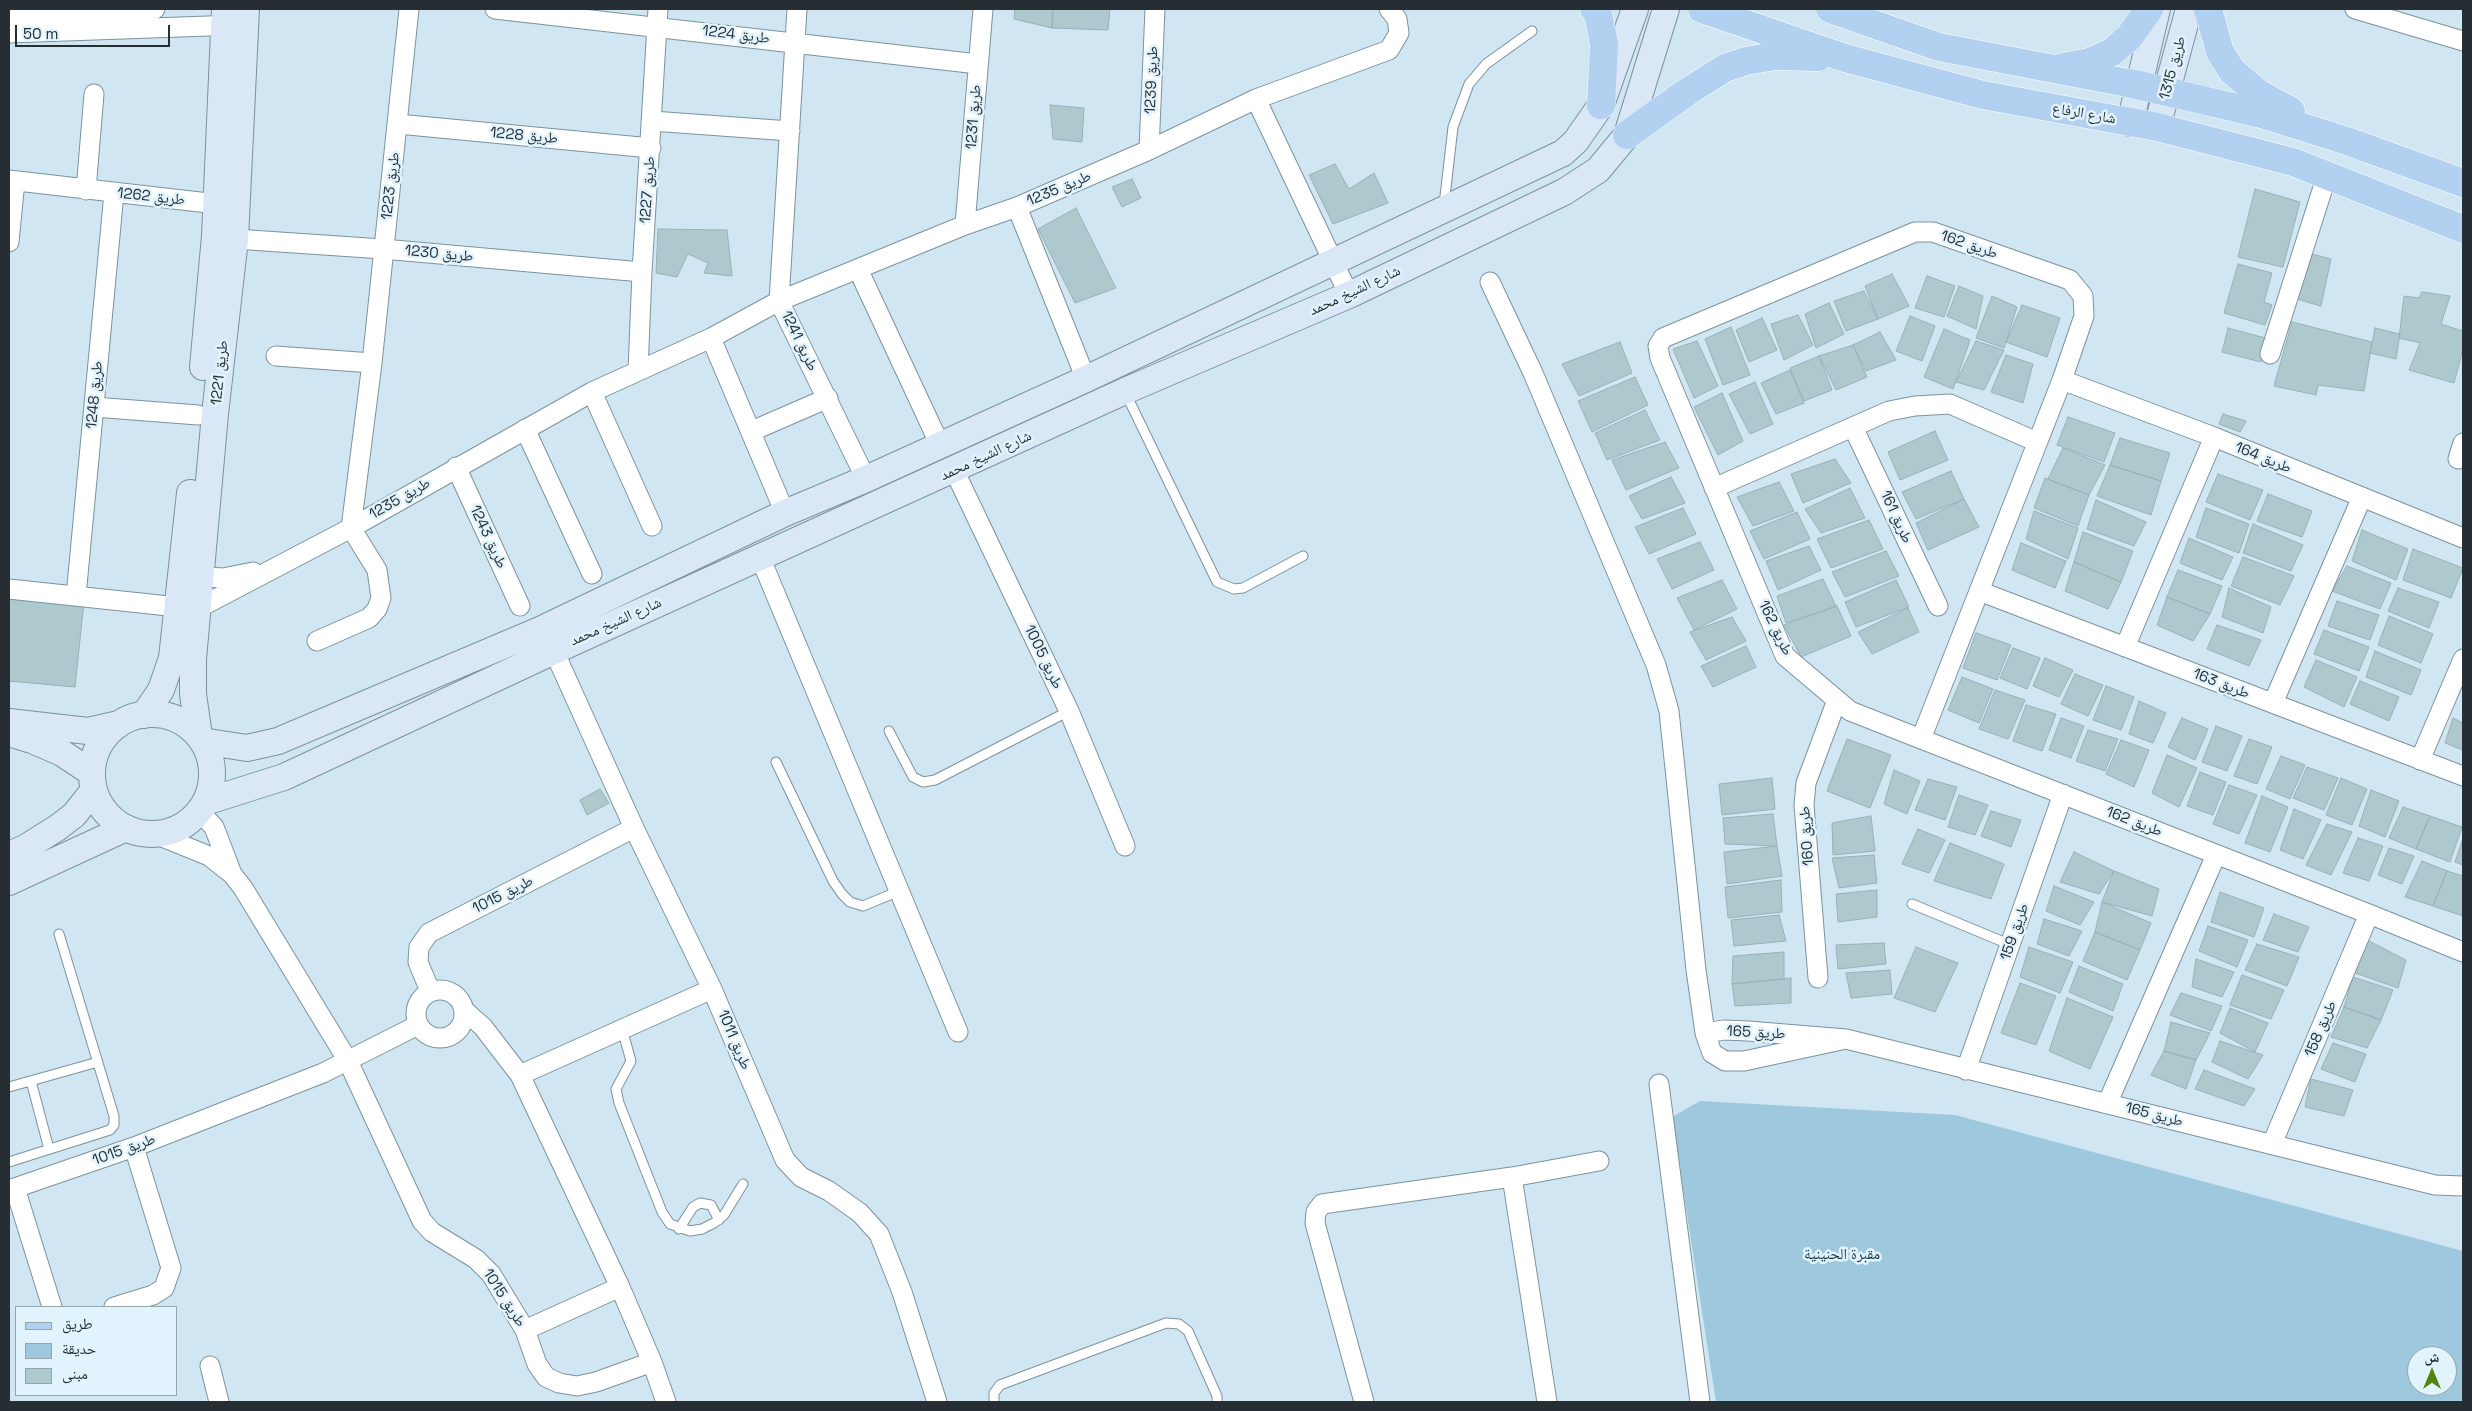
<!DOCTYPE html>
<html>
<head>
<meta charset="utf-8">
<style>
  body { margin:0 }
  #map { position:relative; width:2472px; height:1411px; overflow:hidden; background:#d0e7f3; font-family:"Space Grotesk","Noto Naskh Arabic",sans-serif }
  canvas { display:block }
  .frame { position:absolute; inset:0; border:10px solid #262e33; pointer-events:none }
  .legend { position:absolute; left:15px; top:1306px; width:162px; height:90px; box-sizing:border-box; background:#e1f3fd; border:1px solid #96a4ac; margin:0; padding:6px 9px; list-style:none; font-size:15px; color:#262e33 }
  .legend li { display:flex; align-items:center; gap:10px; height:25px }
  .legend b { width:25px; border:1px solid #96a4ac }
  .north { position:absolute; left:2407px; top:1346px; width:50px; height:50px; box-sizing:border-box; background:#e1f3fd; border:1px solid #96a4ac; border-radius:50%; rotate:0deg; font-size:14px; font-weight:700; line-height:20px; text-align:center; color:#262e33 }
  .north::after { content:''; display:block; margin:auto; width:18px; height:22px; background:#558310; clip-path:polygon(50% 0,100% 100%,50% 72%,0 100%) }
  .scale { position:absolute; left:15px; top:25px; width:155px; height:22px; box-sizing:border-box; border:2px solid #262e33; border-top:0; padding-left:6px; font-size:15px; line-height:18px; white-space:nowrap; color:#262e33; -webkit-text-stroke:4px #e1f3fd; paint-order:stroke }
</style>
</head>
<body>
<div id="map">
<canvas width="2472" height="1411"></canvas>
<div class="frame"></div>
<ul class="legend">
<li><b style="height:6px;background:#b2d0ef"></b>طريق</li>
<li><b style="height:14px;background:#9ec8de"></b>حديقة</li>
<li><b style="height:14px;background:#aec9ce"></b>مبنى</li>
</ul>
<div class="north">ش</div>
<div class="scale">50 m</div>
</div>
<script>
const context = document.querySelector('canvas').getContext('2d');
context.lineJoin = 'round';
function fillPath(path, color) { context.fillStyle = color; context.fill(path, 'evenodd'); }
const shape = rows => new Path2D(rows.map(r => 'M' + r).join(''));
function strokePath(path, color, width, dash) { context.strokeStyle = color; context.lineWidth = width; context.lineCap = dash ? 'butt' : 'round'; context.setLineDash(dash || []); context.stroke(path); }
function write(font, color, halo, rows, align = 'center') {
  context.font = font + ' "Space Grotesk","Noto Naskh Arabic",sans-serif'; context.lineWidth = 5; context.setLineDash([]); context.textBaseline = 'middle'; context.strokeStyle = halo; context.fillStyle = color; for (const [text, x, y, turn = 0] of rows) {
    context.save(); context.translate(x, y); context.rotate((+turn || 0) * Math.PI / 180); context.textAlign = isNaN(turn) ? turn : align; if (halo) context.strokeText(text, 0, 0); context.fillText(text, 0, 0); context.restore();
  }
}
fillPath(shape([
  [1700,1101,1955,1115,2463,1251,2463,1402,1716,1402,1672,1117],
  [2417,1356,2447,1356,2447,1386,2417,1386]
]), '#9ec8de');
const building = shape([
  [1015,9,1053,9,1052,28,1014,19,1015,9],
  [1053,9,1110,9,1108,30,1052,28,1053,9],
  [1050,105,1084,108,1082,142,1053,139,1050,105],
  [1335,164,1349,189,1374,173,1388,203,1333,224,1309,175,1335,164],
  [1132,179,1141,198,1122,207,1112,187,1132,179],
  [2255,189,2300,202,2283,267,2238,257,2255,189],
  [1076,208,1116,288,1075,303,1038,229,1076,208],
  [658,229,727,230,732,276,704,273,708,263,688,254,677,277,656,273,658,229],
  [2304,252,2331,259,2321,306,2293,298,2304,252],
  [2238,264,2272,273,2264,302,2272,305,2265,325,2224,313,2238,264],
  [1892,274,1909,306,1878,319,1865,286,1892,274],
  [1927,276,1955,286,1944,317,1915,308,1927,276],
  [1959,286,1983,296,1976,329,1947,316,1959,286],
  [1864,291,1878,319,1846,331,1834,301,1864,291],
  [2422,292,2450,296,2441,324,2463,331,2463,349,2454,383,2409,370,2420,343,2399,338,2404,296,2419,298,2422,292],
  [1992,296,2017,307,2004,348,1976,338,1992,296],
  [1829,303,1844,334,1816,348,1805,314,1829,303],
  [2022,305,2060,318,2047,357,2006,342,2022,305],
  [1798,315,1813,345,1784,360,1771,324,1798,315],
  [1910,316,1935,326,1922,361,1896,351,1910,316],
  [1762,318,1777,350,1749,362,1736,330,1762,318],
  [2292,322,2372,342,2364,391,2318,385,2316,395,2274,386,2292,322],
  [1731,327,1750,375,1723,385,1705,339,1731,327],
  [2228,328,2269,339,2261,362,2222,352,2228,328],
  [2375,328,2400,334,2396,359,2370,353,2375,328],
  [1944,329,1970,340,1953,389,1924,377,1944,329],
  [1880,332,1896,360,1866,371,1853,345,1880,332],
  [1697,341,1718,386,1694,398,1673,349,1697,341],
  [1976,341,2004,350,1984,390,1956,382,1976,341],
  [1620,342,1632,373,1579,396,1562,364,1620,342],
  [1853,345,1867,377,1836,390,1819,356,1853,345],
  [2006,355,2033,364,2023,403,1991,392,2006,355],
  [1819,356,1832,390,1804,401,1790,368,1819,356],
  [1790,370,1804,403,1776,414,1761,383,1790,370],
  [1635,377,1648,405,1592,432,1578,401,1635,377],
  [1755,382,1773,424,1750,434,1729,394,1755,382],
  [1722,393,1743,441,1718,455,1694,407,1722,393],
  [1645,410,1660,440,1607,460,1595,433,1645,410],
  [2223,414,2246,421,2240,432,2219,424,2223,414],
  [2068,417,2115,433,2104,462,2057,445,2068,417],
  [1935,431,1948,460,1900,480,1888,452,1935,431],
  [2120,438,2170,453,2161,481,2110,465,2120,438],
  [1665,442,1679,468,1626,490,1612,460,1665,442],
  [2063,448,2105,465,2089,495,2048,479,2063,448],
  [1835,459,1851,483,1803,503,1791,474,1835,459],
  [2110,465,2161,481,2151,515,2097,496,2110,465],
  [1951,471,1964,499,1916,519,1902,492,1951,471],
  [2218,474,2263,490,2250,520,2206,502,2218,474],
  [1671,477,1685,503,1642,519,1629,496,1671,477],
  [2045,478,2089,495,2078,526,2034,508,2045,478],
  [1779,482,1794,511,1753,526,1737,497,1779,482],
  [1850,488,1865,518,1821,533,1805,509,1850,488],
  [2268,494,2312,511,2302,537,2257,521,2268,494],
  [1964,499,1979,527,1928,550,1916,523,1964,499],
  [2096,500,2146,522,2134,546,2087,529,2096,500],
  [1683,508,1696,534,1649,554,1635,527,1683,508],
  [2206,508,2249,524,2239,553,2196,537,2206,508],
  [2034,511,2078,528,2068,559,2026,539,2034,511],
  [1797,512,1810,539,1764,559,1750,531,1797,512],
  [1869,520,1883,549,1831,568,1817,539,1869,520],
  [2253,524,2303,545,2291,571,2243,553,2253,524],
  [2362,530,2408,549,2396,580,2352,561,2362,530],
  [2083,532,2133,551,2121,582,2074,562,2083,532],
  [2189,538,2233,557,2222,580,2180,563,2189,538],
  [1700,542,1714,570,1672,589,1657,559,1700,542],
  [2021,543,2066,561,2055,588,2012,570,2021,543],
  [1809,546,1821,570,1778,590,1766,561,1809,546],
  [2413,549,2463,568,2451,598,2403,580,2413,549],
  [1886,551,1899,576,1845,597,1832,572,1886,551],
  [2243,557,2294,576,2280,605,2231,586,2243,557],
  [2074,562,2121,582,2108,609,2065,591,2074,562],
  [2347,566,2391,583,2380,609,2332,591,2347,566],
  [2178,570,2222,586,2210,614,2167,597,2178,570],
  [1823,579,1836,606,1786,623,1777,596,1823,579],
  [1722,580,1737,609,1694,630,1677,598,1722,580],
  [1896,580,1909,607,1856,627,1845,602,1896,580],
  [2229,588,2271,607,2263,633,2222,617,2229,588],
  [2398,588,2439,602,2429,628,2388,611,2398,588],
  [9,594,84,602,75,687,9,681,9,594],
  [2167,597,2210,614,2193,641,2157,625,2167,597],
  [2337,601,2379,615,2370,640,2328,626,2337,601],
  [1837,606,1851,636,1801,657,1784,625,1837,606],
  [1908,608,1919,632,1872,654,1858,632,1908,608],
  [2389,616,2433,634,2421,663,2378,645,2389,616],
  [1732,617,1746,641,1706,660,1690,632,1732,617],
  [2217,625,2261,640,2249,666,2207,649,2217,625],
  [2324,630,2369,647,2359,671,2314,654,2324,630],
  [1976,633,2011,645,1997,680,1963,668,1976,633],
  [1746,646,1756,667,1713,687,1701,666,1746,646],
  [2013,648,2040,658,2027,689,2000,678,2013,648],
  [2375,651,2421,670,2411,695,2366,677,2375,651],
  [2045,658,2073,670,2059,697,2033,686,2045,658],
  [2316,660,2357,677,2344,707,2304,687,2316,660],
  [2075,674,2103,685,2088,716,2061,704,2075,674],
  [1962,677,1993,689,1979,723,1948,710,1962,677],
  [2360,681,2399,697,2389,721,2350,704,2360,681],
  [2106,686,2134,697,2121,730,2093,720,2106,686],
  [1995,690,2025,700,2008,739,1979,729,1995,690],
  [2139,701,2166,713,2153,743,2129,734,2139,701],
  [2026,705,2056,714,2042,751,2013,741,2026,705],
  [2061,718,2084,726,2071,758,2049,750,2061,718],
  [2182,718,2208,729,2195,760,2168,747,2182,718],
  [2453,718,2463,723,2463,750,2445,743,2453,718],
  [2216,726,2242,736,2227,771,2202,762,2216,726],
  [2088,730,2118,739,2105,771,2076,761,2088,730],
  [1847,739,1891,755,1870,808,1827,791,1847,739],
  [2249,739,2272,747,2257,784,2234,776,2249,739],
  [2121,740,2149,750,2134,787,2106,774,2121,740],
  [2167,755,2197,768,2179,807,2152,793,2167,755],
  [2281,756,2305,765,2290,799,2266,789,2281,756],
  [2307,767,2338,778,2324,810,2293,798,2307,767],
  [1894,770,1920,781,1907,814,1884,804,1894,770],
  [2200,772,2226,782,2213,815,2187,806,2200,772],
  [1772,778,1775,809,1722,815,1719,784,1772,778],
  [2341,778,2367,789,2352,825,2326,815,2341,778],
  [1928,779,1957,787,1945,820,1915,810,1928,779],
  [2229,785,2257,795,2239,834,2213,824,2229,785],
  [600,789,609,803,587,815,580,800,600,789],
  [2371,790,2399,801,2385,837,2359,826,2371,790],
  [1959,795,1988,805,1975,835,1948,827,1959,795],
  [2262,796,2288,807,2270,852,2245,843,2262,796],
  [2403,807,2430,816,2416,849,2389,838,2403,807],
  [2294,809,2321,820,2303,859,2280,850,2294,809],
  [1991,811,2021,820,2011,847,1981,836,1991,811],
  [1773,814,1777,846,1725,844,1723,818,1773,814],
  [1871,816,1875,851,1833,855,1832,823,1871,816],
  [2430,816,2462,827,2450,862,2416,849,2430,816],
  [2327,824,2352,832,2331,875,2306,865,2327,824],
  [1918,829,1945,840,1929,873,1902,864,1918,829],
  [2358,838,2383,846,2369,881,2343,873,2358,838],
  [2463,838,2463,865,2455,862,2463,838],
  [1950,843,2004,864,1991,899,1934,881,1950,843],
  [1777,846,1782,876,1727,884,1724,852,1777,846],
  [2389,848,2414,856,2402,884,2378,875,2389,848],
  [2074,852,2114,871,2099,894,2060,882,2074,852],
  [1874,855,1877,883,1839,888,1832,858,1874,855],
  [2422,861,2447,871,2433,906,2405,897,2422,861],
  [2114,871,2159,889,2152,916,2102,902,2114,871],
  [2447,871,2463,876,2463,916,2433,906,2447,871],
  [1781,880,1782,912,1728,918,1725,887,1781,880],
  [2054,886,2094,902,2080,925,2046,911,2054,886],
  [1877,890,1877,917,1838,922,1836,894,1877,890],
  [2220,892,2264,908,2254,937,2211,922,2220,892],
  [2102,902,2151,923,2140,950,2095,932,2102,902],
  [2274,914,2309,927,2298,952,2263,940,2274,914],
  [1779,915,1786,941,1734,946,1731,920,1779,915],
  [2044,919,2082,931,2069,956,2037,944,2044,919],
  [2208,926,2248,940,2237,967,2199,951,2208,926],
  [2095,932,2140,950,2127,980,2083,961,2095,932],
  [2367,940,2406,960,2398,988,2355,973,2367,940],
  [1884,943,1886,964,1838,969,1836,945,1884,943],
  [2257,944,2299,957,2287,986,2245,970,2257,944],
  [1916,947,1958,963,1935,1012,1894,998,1916,947],
  [2029,947,2073,962,2060,993,2020,977,2029,947],
  [1784,952,1784,979,1732,984,1733,956,1784,952],
  [2196,959,2234,972,2222,997,2192,987,2196,959],
  [2079,966,2123,984,2113,1011,2069,992,2079,966],
  [1890,970,1892,994,1851,998,1846,973,1890,970],
  [2242,975,2284,990,2271,1019,2230,1005,2242,975],
  [2353,977,2393,990,2381,1020,2344,1007,2353,977],
  [1791,978,1791,1003,1735,1006,1732,984,1791,978],
  [2020,983,2056,996,2036,1045,2001,1033,2020,983],
  [2181,993,2222,1006,2211,1031,2170,1015,2181,993],
  [2067,998,2113,1017,2090,1069,2049,1051,2067,998],
  [2344,1007,2381,1020,2367,1048,2331,1037,2344,1007],
  [2230,1008,2268,1023,2255,1052,2220,1033,2230,1008],
  [2171,1022,2210,1033,2196,1060,2164,1051,2171,1022],
  [2220,1041,2263,1055,2248,1079,2212,1062,2220,1041],
  [2333,1043,2366,1054,2355,1082,2321,1069,2333,1043],
  [2164,1051,2196,1060,2186,1089,2151,1075,2164,1051],
  [2204,1070,2255,1089,2244,1106,2195,1089,2204,1070],
  [2311,1079,2353,1090,2344,1116,2305,1107,2311,1079]
]);
fillPath(building, '#aec9ce');
strokePath(building, '#97b1b6', 1);
const lane = shape([
  [1444,205,1453,127,1469,84,1486,64,1532,31],
  [1126,394,1217,582,1234,589,1243,588,1303,556],
  [889,731,913,777,923,782,935,780,1069,711],
  [776,762,833,881,842,894,850,902,863,906,899,891],
  [1912,904,2011,945],
  [622,1029,631,1061,616,1089,619,1103,662,1212,670,1224,690,1231,702,1229,714,1223,724,1215,743,1184],
  [31,1081,49,1149],
  [9,1087,98,1062],
  [9,1162,110,1130,114,1125,114,1116,59,934],
  [679,1229,693,1207,700,1203,711,1205,719,1220],
  [994,1402,994,1393,1000,1385,1166,1323,1179,1324,1188,1331,1217,1396,1217,1402]
]);
const street = shape([
  [495,9,978,64],
  [797,9,779,301,866,479],
  [2355,9,2463,41],
  [9,14,155,9],
  [9,33,237,25],
  [1256,99,1349,295],
  [652,121,790,131],
  [398,124,651,148],
  [1149,150,1155,9],
  [9,180,217,204],
  [86,190,94,94],
  [1017,207,1086,379],
  [965,225,983,9],
  [235,239,383,249,642,272],
  [9,242,15,181],
  [858,269,940,445],
  [1490,282,1533,373,1656,665,1669,711,1696,970,1705,1033,1712,1053,1725,1061,1744,1061,1846,1039],
  [711,338,785,513],
  [2270,354,2327,175],
  [276,356,372,363],
  [638,371,642,272,658,9],
  [2062,380,2214,437,2463,538],
  [592,392,652,526],
  [94,407,198,415],
  [1853,427,1938,606],
  [525,429,592,574],
  [752,431,828,398],
  [2458,459,2463,443],
  [456,467,520,606],
  [954,470,1069,711,1125,846],
  [1714,488,1889,411,1915,406,1950,404,2037,442],
  [760,557,958,1032],
  [189,576,223,578,253,572],
  [9,589,178,607,208,603,351,528,592,392,711,338,779,301,965,225,1017,207,1149,150,1256,99,1389,50,1399,33,1397,19,1389,9],
  [1979,591,2463,776],
  [76,596,114,193],
  [317,641,369,618,377,609,381,598,377,570,351,528,372,363,409,9],
  [2125,647,2214,437],
  [554,651,634,828,712,989,785,1160,801,1177,829,1191,860,1213,879,1234,902,1292,937,1402],
  [2273,703,2362,497],
  [1921,739,2062,380,2084,316,2083,296,2070,280,1933,232,1915,232,1663,338,1658,346,1660,358,1785,656,1850,711,1921,739,2369,914,2463,952],
  [2420,760,2463,659],
  [155,834,209,856,232,874,214,827,199,811],
  [232,874,243,888,348,1061,422,1221,432,1232,476,1259,491,1274,525,1330,537,1364,546,1377,559,1383,577,1386,596,1382,652,1362],
  [1818,978,1804,805,1806,783,1837,700],
  '416 1014a24 24 0 1 1 48 0a24 24 0 1 1-48 0Z',
  [430,991,418,962,419,947,429,933,634,828],
  [464,1010,483,1027,520,1075,620,1287,652,1362,666,1402],
  [1705,1033,1724,1030,1748,1031,1846,1039,2435,1185,2463,1186],
  [1966,1070,2063,794],
  [520,1075,712,989],
  [1659,1084,1700,1402],
  [2107,1104,2216,855],
  [2272,1144,2369,914],
  [1512,1177,1547,1402],
  [15,1188,52,1307],
  [9,1190,134,1147,323,1073,418,1025],
  [114,1307,153,1295,164,1288,171,1268,134,1147],
  [525,1330,620,1287],
  [210,1366,219,1402],
  [1364,1402,1315,1223,1316,1212,1322,1204,1512,1177,1599,1161]
]);
const secondary = shape([
  [2130,123,2157,9],
  [2157,127,2189,9],
  [203,367,215,236,225,9],
  '92 774a60 60 0 1 1 120 0a60 60 0 1 1-120 0Z',
  [144,715,161,690,172,658,190,493],
  [9,722,88,731,119,724],
  [9,733,32,740,62,753,92,773],
  [199,736,193,694,193,659,215,414,235,239,246,9],
  [202,741,247,748,278,741,540,630,785,513,866,479,1086,379,1563,153,1576,141,1601,105,1635,9],
  [205,802,284,777,554,651,1125,391,1349,295,1564,192,1598,170,1627,135,1666,9],
  [9,855,25,848,57,828,74,815,94,790],
  [9,882,126,828]
]);
const primary = shape([
  [1594,9,1598,14,1604,44,1601,105],
  [1702,9,1845,58,1983,95,2157,127,2293,162,2463,229],
  [1830,9,1939,47,2138,85,2258,113,2347,141,2463,183],
  [2208,9,2220,52,2232,71,2258,93,2291,111],
  [2063,67,2090,62,2112,52,2129,37,2149,9],
  [1627,135,1687,92,1725,68,1746,61,1775,56,1818,57]
]);
strokePath(lane, '#7c929d', 11);
strokePath(street, '#7c929d', 21);
strokePath(secondary, '#7c929d', 28);
strokePath(primary, '#fff', 29);
strokePath(lane, '#fff', 9);
strokePath(street, '#fff', 19);
strokePath(secondary, '#d9e7f7', 26);
strokePath(primary, '#b2d0ef', 28);
write('15px', '#262e33', '#e1f3fd', [
  ["طريق 1224",736,35,7],
  ["طريق 1315",2173,68,-75],
  ["طريق 1239",1152,80,-88],
  ["شارع الرفاع",2084,114,10],
  ["طريق 1231",974,117,-86],
  ["طريق 1228",524,136,5],
  ["طريق 1223",391,186,-83],
  ["طريق 1235",1059,189,-23],
  ["طريق 1227",648,190,-86],
  ["طريق 1262",151,197,6],
  ["طريق 162",1969,245,19],
  ["طريق 1230",439,254,5],
  ["شارع الشيخ محمد",1355,291,-25],
  ["طريق 1241",799,341,64],
  ["طريق 1221",220,373,-84],
  ["طريق 1248",95,395,-85],
  ["شارع الشيخ محمد",986,456,-25],
  ["طريق 164",2263,458,22],
  ["طريق 1235",400,499,-30],
  ["طريق 161",1896,517,65],
  ["طريق 1243",488,537,65],
  ["شارع الشيخ محمد",616,622,-24],
  ["طريق 162",1775,628,64],
  ["طريق 1005",1043,657,64],
  ["طريق 163",2221,684,21],
  ["طريق 162",2134,822,21],
  ["طريق 160",1807,836,-94],
  ["طريق 1015",503,895,-27],
  ["طريق 159",2015,932,-71],
  ["طريق 158",2321,1029,-67],
  ["طريق 165",1756,1033,3],
  ["طريق 1011",734,1040,67],
  ["طريق 165",2154,1115,14],
  ["طريق 1015",124,1150,-20],
  ["طريق 1015",504,1298,57]
]);
write('15px', '#183746', '#e1f3fd', [
  ["مقبرة الحنينية",1842,1255]
]);
</script>
</body>
</html>
